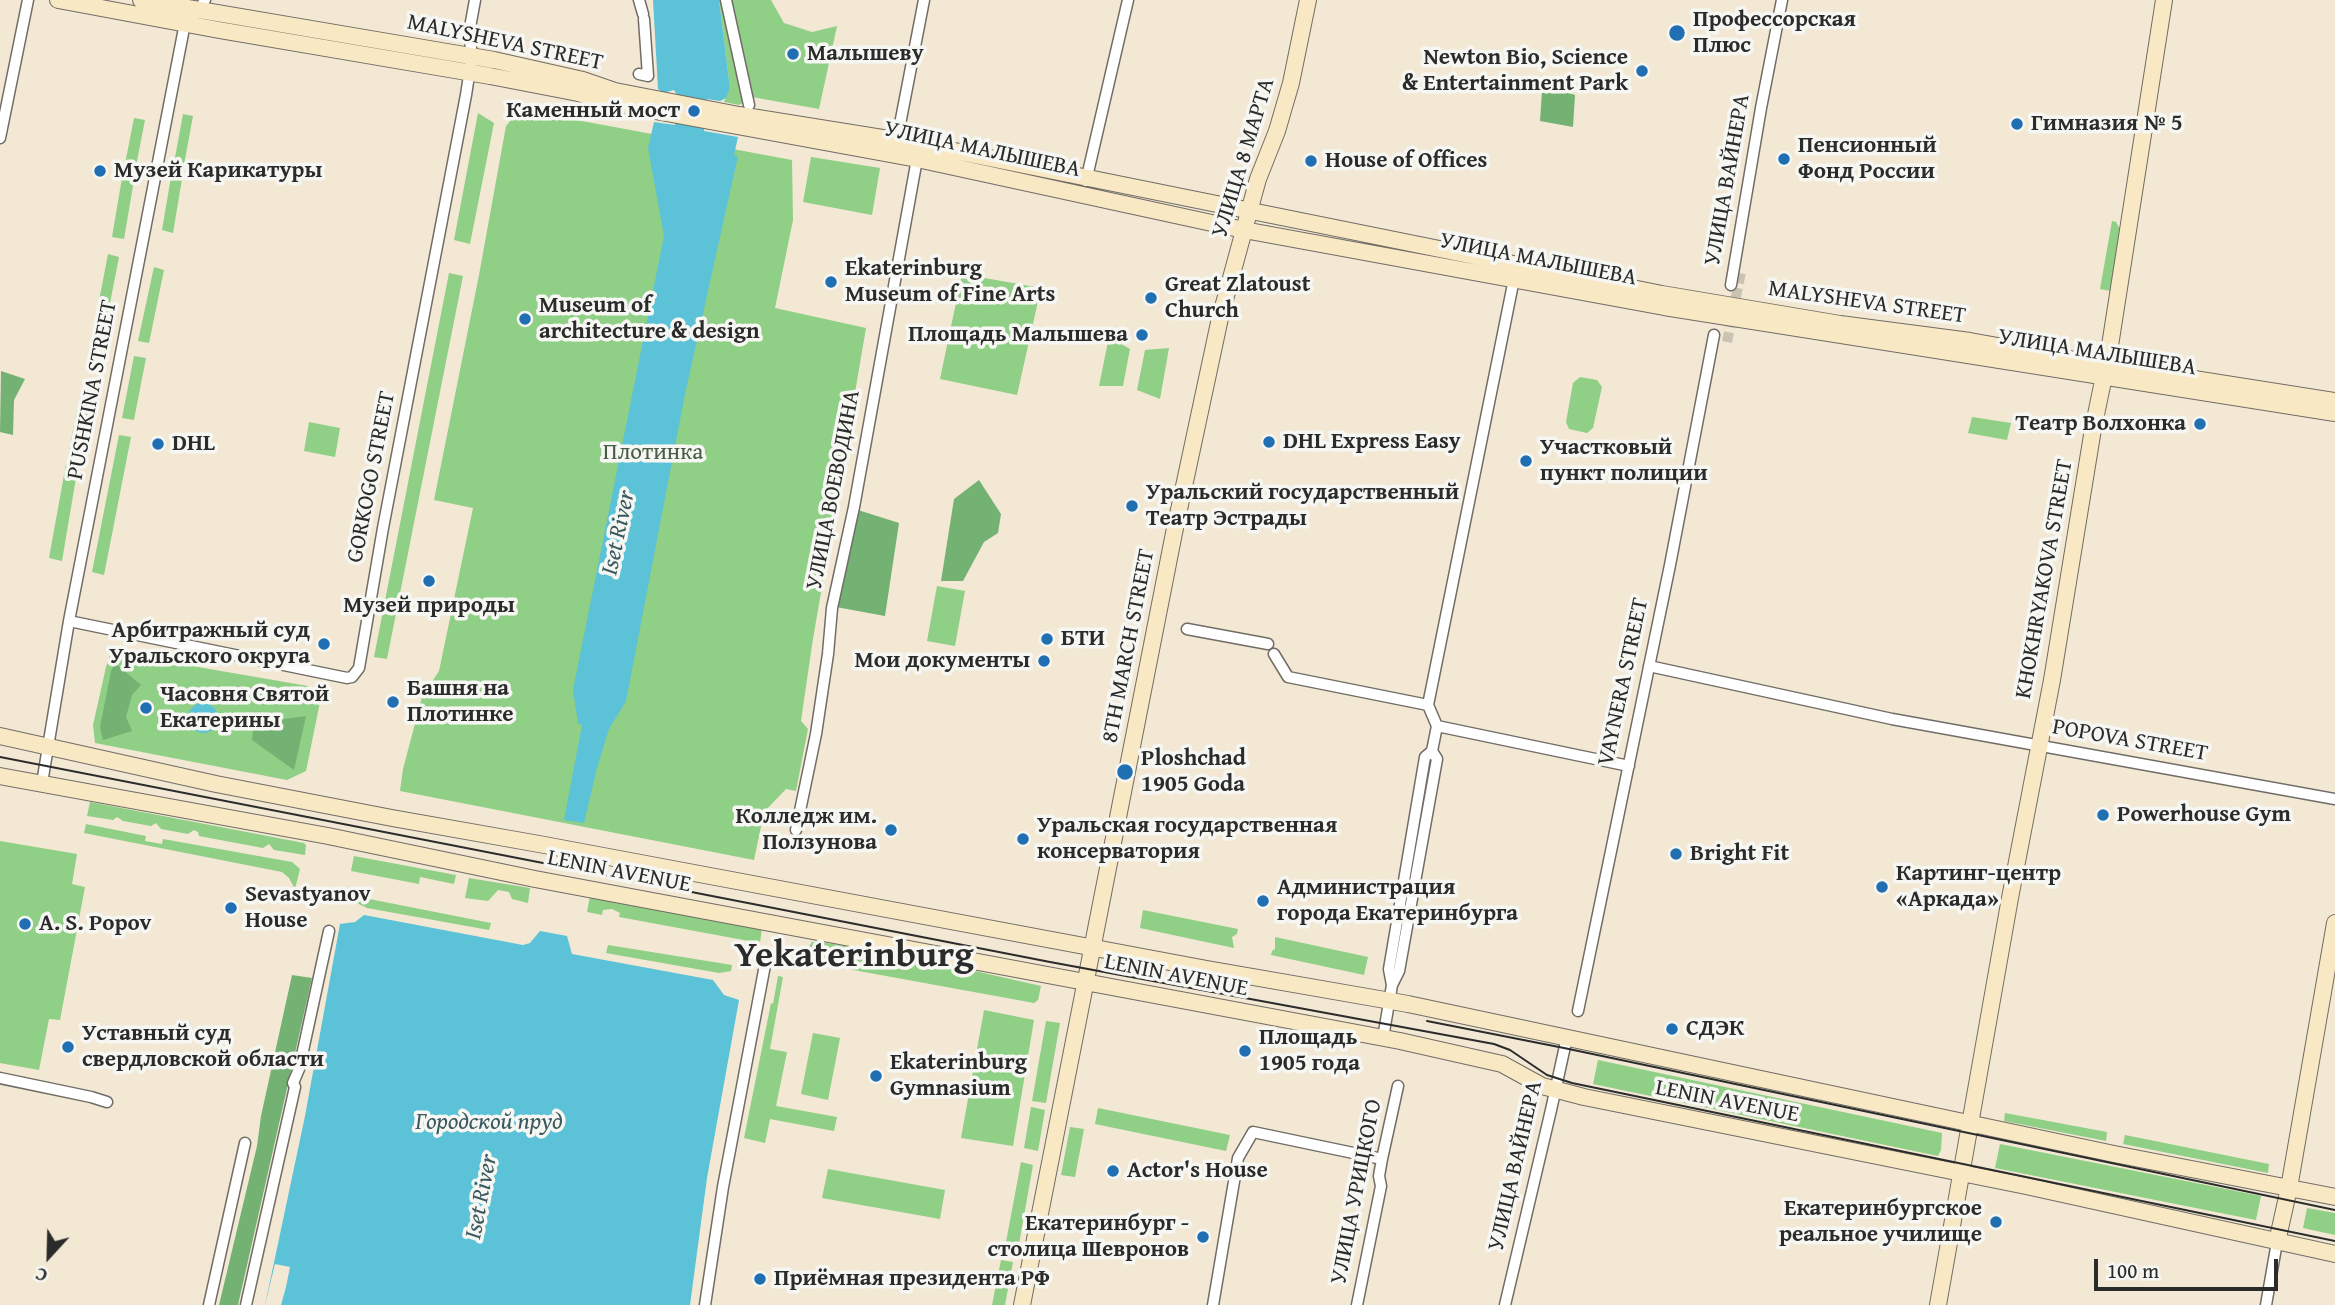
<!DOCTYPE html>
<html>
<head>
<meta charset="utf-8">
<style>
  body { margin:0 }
  #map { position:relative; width:2335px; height:1305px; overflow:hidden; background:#f2e8d4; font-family:"Gentium Book Plus",serif }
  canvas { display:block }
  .north { position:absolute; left:14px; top:1221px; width:70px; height:70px; -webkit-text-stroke:5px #f6f6f2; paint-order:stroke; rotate:202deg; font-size:19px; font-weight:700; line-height:28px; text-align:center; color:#2b2b2b }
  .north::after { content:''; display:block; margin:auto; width:24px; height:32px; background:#2b2b2b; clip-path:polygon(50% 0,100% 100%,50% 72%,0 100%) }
  .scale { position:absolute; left:2094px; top:1259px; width:184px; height:32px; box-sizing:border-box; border:4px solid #2b2b2b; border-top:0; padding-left:9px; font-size:21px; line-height:24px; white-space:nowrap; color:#2b2b2b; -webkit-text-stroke:5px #f6f6f2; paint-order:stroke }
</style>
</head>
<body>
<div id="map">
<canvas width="2335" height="1305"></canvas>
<div class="north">С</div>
<div class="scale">100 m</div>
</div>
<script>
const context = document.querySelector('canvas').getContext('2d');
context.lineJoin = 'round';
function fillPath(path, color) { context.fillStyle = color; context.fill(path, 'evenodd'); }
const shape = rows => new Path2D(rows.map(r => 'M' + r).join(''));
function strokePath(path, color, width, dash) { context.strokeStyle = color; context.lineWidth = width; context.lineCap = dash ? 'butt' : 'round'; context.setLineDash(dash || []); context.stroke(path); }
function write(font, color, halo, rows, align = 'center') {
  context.font = font + ' "Gentium Book Plus",serif'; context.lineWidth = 7; context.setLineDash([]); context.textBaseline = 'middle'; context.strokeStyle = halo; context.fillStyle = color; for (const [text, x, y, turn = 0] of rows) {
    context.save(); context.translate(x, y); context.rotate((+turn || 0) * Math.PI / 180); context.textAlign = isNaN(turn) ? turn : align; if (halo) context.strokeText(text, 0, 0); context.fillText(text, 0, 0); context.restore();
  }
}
fillPath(shape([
  [719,0,771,0,784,23,812,32,837,26,819,109,752,97,739,105,724,102,730,88],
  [528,111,792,160,793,220,775,308,866,328,812,645,801,721,808,729,796,791,786,789,764,812,754,860,400,791,403,769,422,697,439,671,473,508,434,500,479,275,506,126,515,115],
  [478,113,494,123,470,244,454,240],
  [183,114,193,116,184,165,174,163],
  [134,118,145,120,136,166,125,164],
  [811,157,880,168,872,215,803,202],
  [172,171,183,173,173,233,162,230],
  [122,178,134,180,124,239,112,237],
  [2112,221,2116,222,2120,229,2111,291,2100,289],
  [108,254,119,257,104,334,93,332],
  [154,267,164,270,149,343,138,341],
  [449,273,463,276,387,659,374,657],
  [962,274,1041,288,1017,395,940,379],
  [1109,337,1130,349,1123,386,1099,386],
  [1169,348,1160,399,1137,390,1145,350],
  [134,356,146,358,134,420,122,418],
  [1580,377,1597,380,1602,387,1593,428,1587,433,1569,429,1566,422,1573,383],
  [77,409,90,411,80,459,68,456],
  [1972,417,2011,423,2007,440,1968,433],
  [309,422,340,428,335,457,304,451],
  [119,435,131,437,104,575,92,572],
  [66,464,78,466,62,561,49,558],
  [937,586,965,591,955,646,927,641],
  [111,652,308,686,321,697,306,771,287,780,95,743,93,725,106,667],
  [90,802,304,843,306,845,305,855,274,850,269,844,263,848,199,836,198,832,194,830,188,834,161,829,156,823,151,826,123,821,117,817,113,820,87,816],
  [86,824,146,836,145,841,162,844,163,839,292,862,300,869,295,889,289,878,282,872,84,833],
  [0,841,77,854,72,884,85,887,60,1020,49,1019,39,1070,0,1063],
  [354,856,456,875,454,884,420,877,419,884,351,871],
  [469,878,530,888,528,903,512,899,509,892,498,890,488,901,465,898],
  [590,896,762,928,760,943,619,917,620,913,612,909,603,910,602,915,587,912],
  [359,897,491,923,489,930,367,908,357,903],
  [1143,910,1238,929,1237,934,1232,937,1234,948,1140,928],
  [1275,937,1368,957,1364,975,1271,955,1272,951,1275,949],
  [812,942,821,942,922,959,1041,986,1038,1000,1034,1003,804,961,805,952],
  [608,945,732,965,731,971,719,973,606,953],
  [778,976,783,977,770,1049,787,1052,776,1106,837,1117,834,1131,770,1119,765,1143,744,1138,771,1003,773,1004],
  [984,1010,1034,1020,1013,1146,961,1138],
  [1046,1021,1060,1023,1046,1103,1032,1101],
  [813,1033,840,1038,828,1100,801,1094],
  [1598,1060,1942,1133,1941,1150,1938,1156,1593,1084],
  [1031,1107,1045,1110,1038,1151,1024,1148],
  [1098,1108,1230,1135,1226,1151,1095,1124],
  [2005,1113,2107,1132,2106,1141,2004,1121],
  [1070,1127,1084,1129,1075,1177,1061,1175],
  [2125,1135,2269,1164,2268,1173,2123,1144],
  [2000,1144,2261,1196,2256,1220,1995,1168],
  [1021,1162,1033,1165,1019,1244,1006,1242],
  [828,1169,945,1190,940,1219,822,1198],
  [2307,1208,2335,1213,2335,1235,2303,1228],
  [1001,1260,1013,1262,1005,1305,992,1305]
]), '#8fcf86');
fillPath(shape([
  [1542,91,1563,91,1575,95,1573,127,1540,121],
  [1,371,25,379,14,400,13,435,0,432],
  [979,480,1001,514,998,533,984,542,963,581,941,581,954,499],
  [858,510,899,523,885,616,836,607],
  [115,663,141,685,132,695,126,717,132,731,103,740,100,727,111,671],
  [306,716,294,770,252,740,254,723],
  [292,975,312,978,238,1305,219,1305,257,1146,261,1116]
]), '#73b273');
fillPath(shape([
  [653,0,719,0,730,88,726,98,720,101,707,99,704,131,738,137,734,155,738,156,685,394,626,701,609,729,597,768,584,823,564,820,582,725,578,723,573,690,664,236,648,148,654,122,675,125,677,95,674,90,663,93,658,89],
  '188 718a15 15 0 1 1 30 0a15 15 0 1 1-30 0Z',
  [364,915,523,945,530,943,540,931,567,936,572,954,713,980,724,995,739,1000,707,1178,690,1305,265,1305,305,1116,340,924,355,922]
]), '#5bc2d8');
fillPath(shape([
  [275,1264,290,1267,286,1287,281,1305,265,1305]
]), '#f2e8d4');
strokePath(shape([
  [1727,342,1741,272]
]), '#cac2b2', 10, [10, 5]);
const street = shape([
  [639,0,643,14],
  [726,0,749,105],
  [639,74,648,76,644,19],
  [0,138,28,0],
  [896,145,924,0],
  [1086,181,1128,0],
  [1731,285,1761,108,1782,0],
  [69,621,347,678,352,677,359,668,383,528,466,95,472,56,469,33,475,0],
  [1187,629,1268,644],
  [1274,654,1288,677,1428,705],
  [1649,666,1892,719,2335,799],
  [1437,726,1629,766],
  [1432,751,1437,726,1428,705,1515,274],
  [42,783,69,621,185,23,199,10,205,0],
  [796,830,816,734,828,654,832,608,854,507,917,159],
  [1578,1011,1670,565,1714,335],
  [1383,1038,1392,985,1399,971,1437,759,1432,751,1425,757,1389,969,1392,985],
  [0,1078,91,1097,107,1102],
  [209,1305,245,1143],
  [246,1305,295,1087,293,1083,299,1069,329,931],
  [705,1305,723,1187,765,965],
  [1213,1305,1238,1158,1253,1132,1382,1159],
  [1357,1305,1381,1186,1379,1176,1382,1159,1398,1086],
  [1505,1305,1551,1110,1567,1037],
  [2266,1305,2277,1242]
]);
const secondary = shape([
  [58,0,219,30,490,76,578,93,617,104,917,159,1244,230,1664,307,2335,413],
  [141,0,494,60,583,80,615,91,739,115,920,144,1662,294,1840,324,1970,341,2081,361,2335,401],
  [0,736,216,784,392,818,539,844,1207,969,1408,1004,2114,1154,2335,1197],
  [0,776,328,836,535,879,1400,1041,1502,1064,1542,1086,1584,1097,2026,1186,2335,1254],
  [2277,1242,2289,1188,2335,923],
  [1022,1305,1174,533,1220,318,1258,179,1277,131,1291,83,1308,0],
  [1938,1305,2010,898,2052,680,2093,429,2109,352,2164,0]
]);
strokePath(street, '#716d66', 13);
strokePath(secondary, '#716d66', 18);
strokePath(street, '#fff', 10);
strokePath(secondary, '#f8e8c3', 16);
strokePath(shape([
  [0,757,1050,962,1494,1044,1510,1050,1547,1075,1572,1083,2335,1241],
  [1427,1021,1564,1048,2335,1210]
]), '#2b2b2b', 2);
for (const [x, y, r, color] of [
  [1677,33,9,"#1f6fb2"],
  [793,54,7,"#1f6fb2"],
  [1642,71,7,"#1f6fb2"],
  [694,111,7,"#1f6fb2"],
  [2017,124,7,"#1f6fb2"],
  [1784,159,7,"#1f6fb2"],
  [1311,161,7,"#1f6fb2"],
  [100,171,7,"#1f6fb2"],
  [831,282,7,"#1f6fb2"],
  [1151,298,7,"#1f6fb2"],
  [525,319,7,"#1f6fb2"],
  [1142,335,7,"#1f6fb2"],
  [2200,424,7,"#1f6fb2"],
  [1269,442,7,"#1f6fb2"],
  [158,444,7,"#1f6fb2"],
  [1526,461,7,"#1f6fb2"],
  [1132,506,7,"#1f6fb2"],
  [429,581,7,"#1f6fb2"],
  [1047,639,7,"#1f6fb2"],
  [324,644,7,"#1f6fb2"],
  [1044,661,7,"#1f6fb2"],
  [393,702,7,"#1f6fb2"],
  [146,708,7,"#1f6fb2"],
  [1125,772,9,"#1f6fb2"],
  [2103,815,7,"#1f6fb2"],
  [891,830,7,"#1f6fb2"],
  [1023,839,7,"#1f6fb2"],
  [1676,854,7,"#1f6fb2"],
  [1882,887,7,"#1f6fb2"],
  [1263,901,7,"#1f6fb2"],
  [231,908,7,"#1f6fb2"],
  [25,924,7,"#1f6fb2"],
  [1672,1029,7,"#1f6fb2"],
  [68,1047,7,"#1f6fb2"],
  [1245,1051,7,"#1f6fb2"],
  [876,1076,7,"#1f6fb2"],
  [1113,1171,7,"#1f6fb2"],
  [1996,1222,7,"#1f6fb2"],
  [1203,1237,7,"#1f6fb2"],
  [760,1279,7,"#1f6fb2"]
]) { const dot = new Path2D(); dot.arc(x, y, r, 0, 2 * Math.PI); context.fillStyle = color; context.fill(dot); strokePath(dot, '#f6f6f2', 2.5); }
write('bold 23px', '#2b2b2b', '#f6f6f2', [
  ["Профессорская",1693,20],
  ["Плюс",1693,46],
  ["Малышеву",807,54],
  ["Newton Bio, Science",1628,58,"right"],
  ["& Entertainment Park",1628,84,"right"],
  ["Каменный мост",680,111,"right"],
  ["Гимназия № 5",2031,124],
  ["Пенсионный",1798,146],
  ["Фонд России",1798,172],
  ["House of Offices",1325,161],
  ["Музей Карикатуры",114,171],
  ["Ekaterinburg",845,269],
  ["Museum of Fine Arts",845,295],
  ["Great Zlatoust",1165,285],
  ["Church",1165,311],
  ["Museum of",539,306],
  ["architecture & design",539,332],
  ["Площадь Малышева",1128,335,"right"],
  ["Театр Волхонка",2186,424,"right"],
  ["DHL Express Easy",1283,442],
  ["DHL",172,444],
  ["Участковый",1540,448],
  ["пункт полиции",1540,474],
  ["Уральский государственный",1146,493],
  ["Театр Эстрады",1146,519],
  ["Музей природы",429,606,"center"],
  ["Арбитражный суд",310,631,"right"],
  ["Уральского округа",310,657,"right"],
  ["БТИ",1061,639],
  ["Мои документы",1030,661,"right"],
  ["Башня на",407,689],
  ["Плотинке",407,715],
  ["Часовня Святой",160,695],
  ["Екатерины",160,721],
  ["Ploshchad",1141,759],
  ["1905 Goda",1141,785],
  ["Powerhouse Gym",2117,815],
  ["Колледж им.",877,817,"right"],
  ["Ползунова",877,843,"right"],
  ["Уральская государственная",1037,826],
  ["консерватория",1037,852],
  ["Bright Fit",1690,854],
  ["Картинг-центр",1896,874],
  ["«Аркада»",1896,900],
  ["Администрация",1277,888],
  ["города Екатеринбурга",1277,914],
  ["Sevastyanov",245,895],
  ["House",245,921],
  ["A. S. Popov",39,924],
  ["СДЭК",1686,1029],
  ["Уставный суд",82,1034],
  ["свердловской области",82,1060],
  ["Площадь",1259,1038],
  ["1905 года",1259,1064],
  ["Ekaterinburg",890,1063],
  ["Gymnasium",890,1089],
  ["Actor's House",1127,1171],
  ["Екатеринбургское",1982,1209,"right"],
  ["реальное училище",1982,1235,"right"],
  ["Екатеринбург -",1189,1224,"right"],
  ["столица Шевронов",1189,1250,"right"],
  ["Приёмная президента РФ",774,1279]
], 'left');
write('23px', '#2b2b2b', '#f6f6f2', [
  ["MALYSHEVA STREET",505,43,12],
  ["УЛИЦА МАЛЫШЕВА",982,150,12],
  ["УЛИЦА 8 МАРТА",1244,158,-73],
  ["УЛИЦА ВАЙНЕРА",1728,180,-80],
  ["УЛИЦА МАЛЫШЕВА",1538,260,11],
  ["MALYSHEVA STREET",1867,303,8],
  ["УЛИЦА МАЛЫШЕВА",2097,353,9],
  ["PUSHKINA STREET",93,390,-79],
  ["GORKOGO STREET",372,477,-79],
  ["УЛИЦА ВОЕВОДИНА",834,490,-79],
  ["KHOKHRYAKOVA STREET",2045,579,-80],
  ["8TH MARCH STREET",1129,646,-79],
  ["VAYNERA STREET",1624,682,-78],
  ["POPOVA STREET",2130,741,10],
  ["LENIN AVENUE",619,872,11],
  ["LENIN AVENUE",1176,976,11],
  ["LENIN AVENUE",1727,1102,11],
  ["УЛИЦА ВАЙНЕРА",1516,1166,-77],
  ["УЛИЦА УРИЦКОГО",1357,1192,-79]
]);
write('23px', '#495c46', '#f6f6f2', [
  ["Плотинка",653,453]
]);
write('italic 24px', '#39585f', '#f6f6f2', [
  ["Iset River",619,533,-78],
  ["Городской пруд",489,1123],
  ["Iset River",482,1197,-79]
]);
write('bold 37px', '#2b2b2b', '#f6f6f2', [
  ["Yekaterinburg",854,957]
]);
</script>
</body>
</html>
